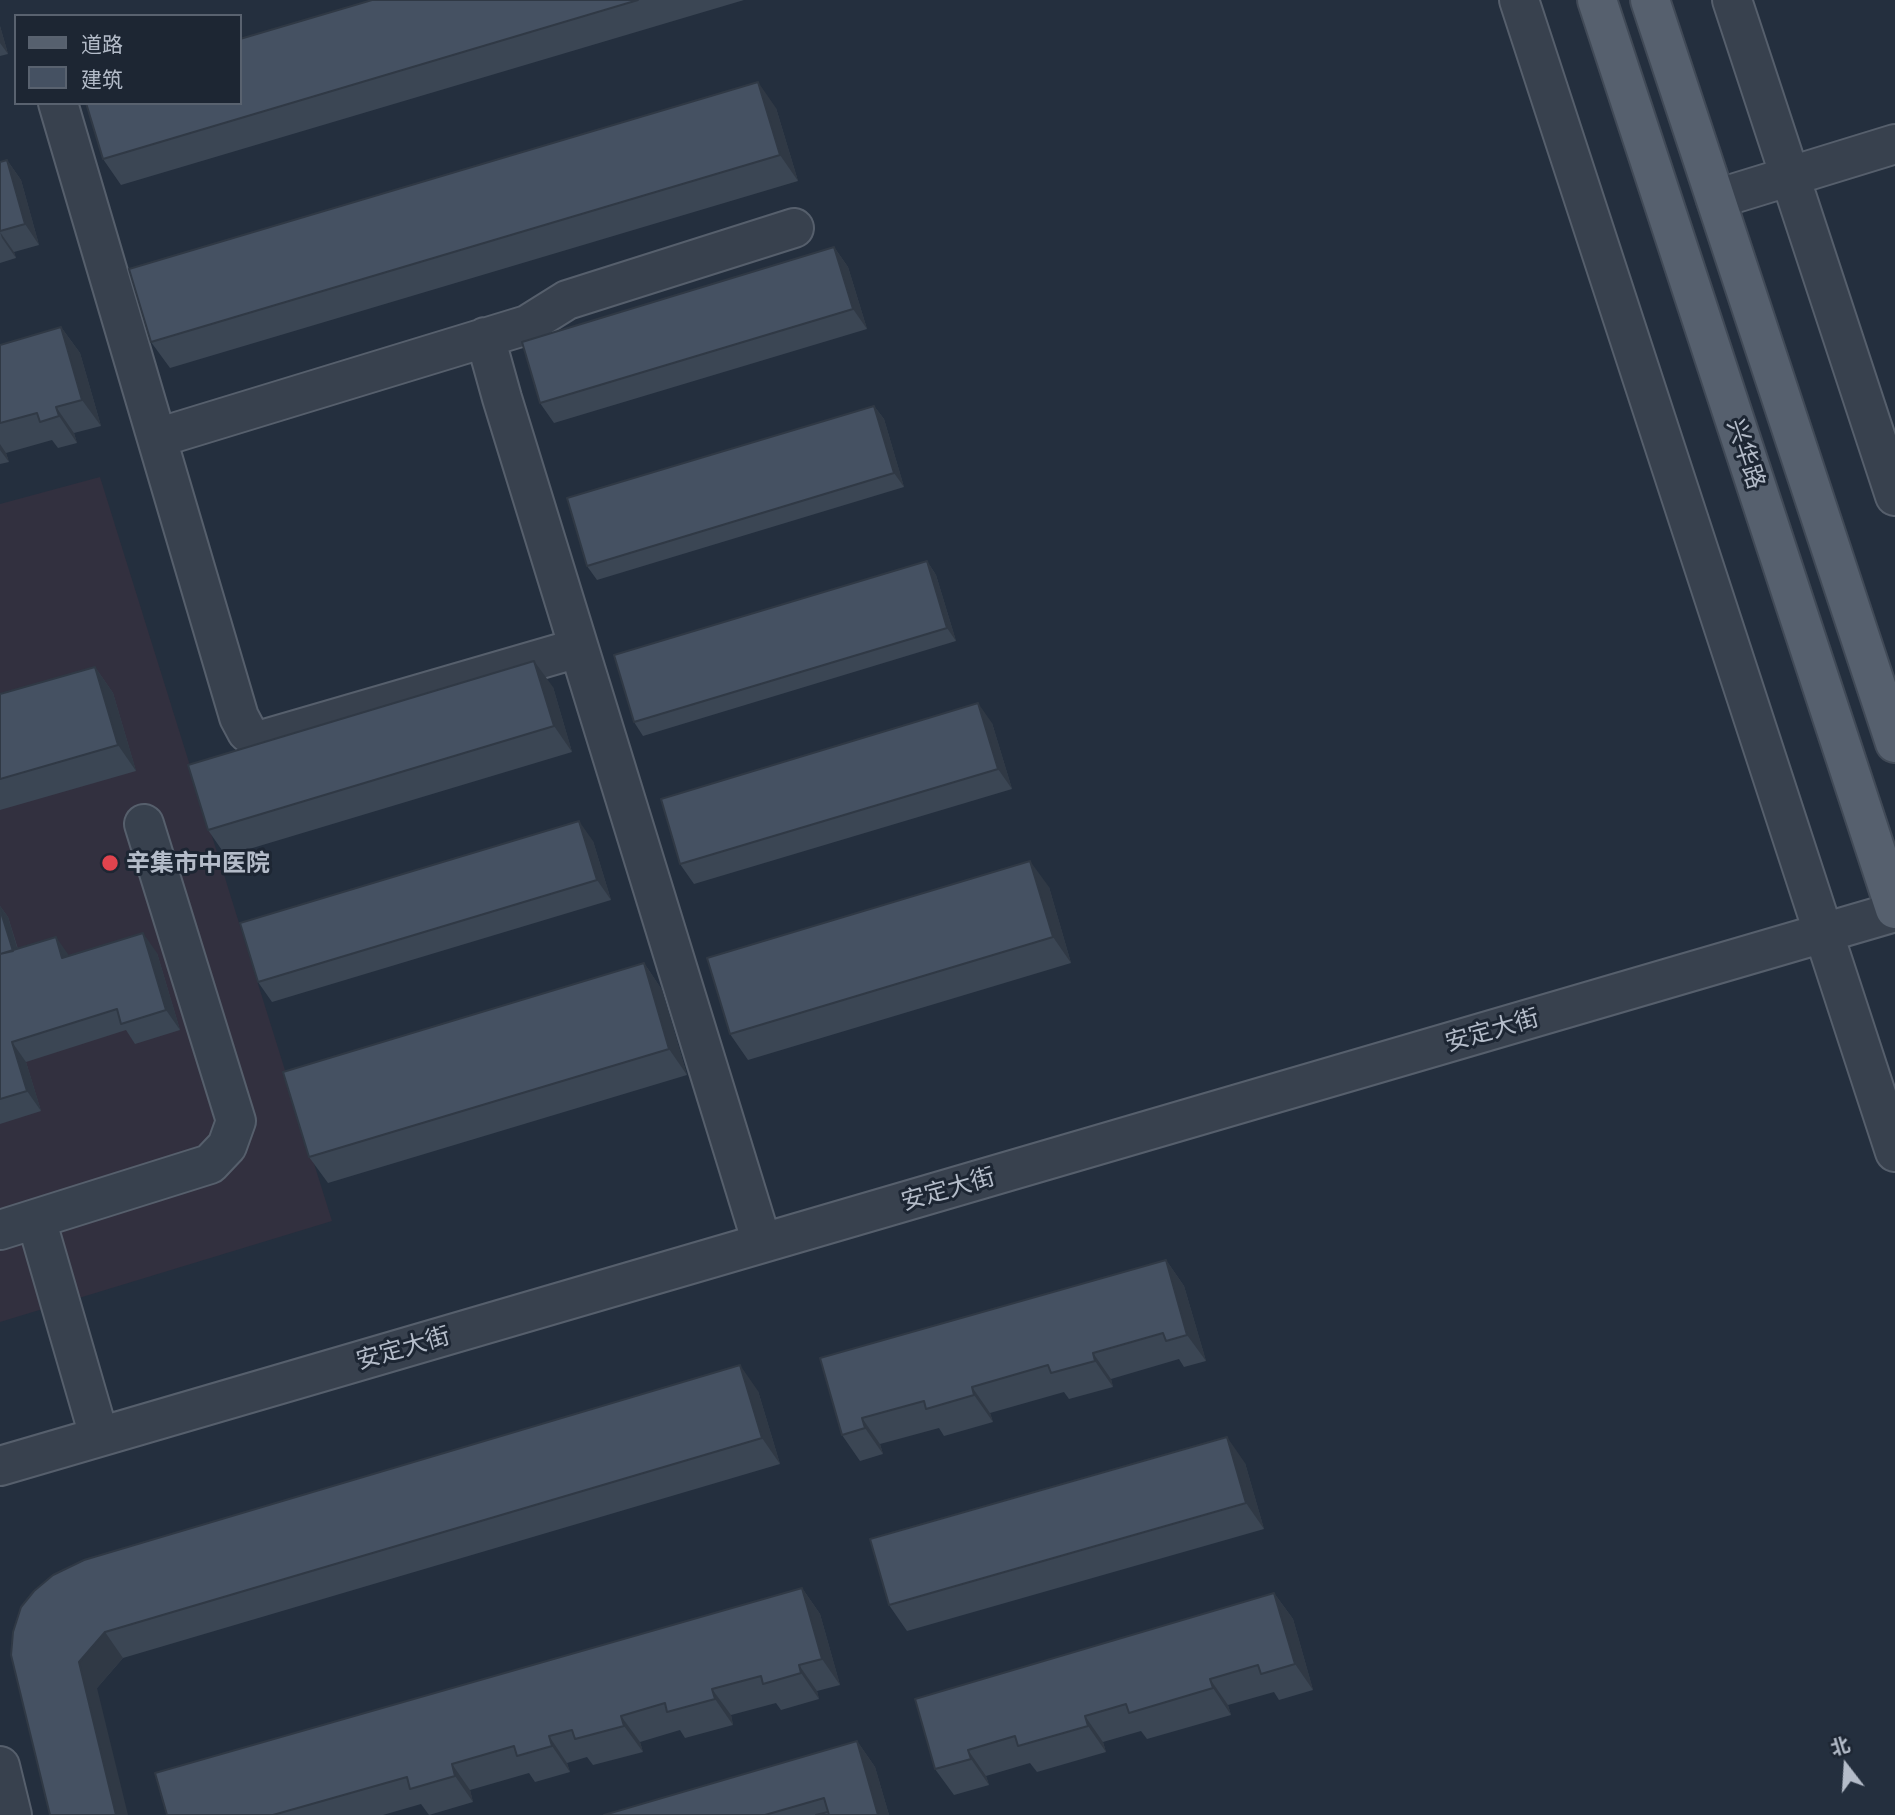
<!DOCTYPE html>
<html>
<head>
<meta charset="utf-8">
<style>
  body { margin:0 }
  #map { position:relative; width:1895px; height:1815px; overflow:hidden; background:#242f3e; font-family:Commissioner,"Noto Sans SC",sans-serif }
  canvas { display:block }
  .legend { position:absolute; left:14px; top:14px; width:228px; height:91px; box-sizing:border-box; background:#1d2633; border:2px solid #59626f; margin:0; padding:9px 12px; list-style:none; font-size:21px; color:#b4bcc9 }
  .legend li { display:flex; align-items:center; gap:14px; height:35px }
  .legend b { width:35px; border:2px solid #59626f }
  .north { position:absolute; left:1811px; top:1731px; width:70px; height:70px; -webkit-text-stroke:5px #1d2633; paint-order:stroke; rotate:343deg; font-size:19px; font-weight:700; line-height:28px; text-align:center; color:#b4bcc9 }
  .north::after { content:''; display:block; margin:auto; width:24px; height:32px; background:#b4bcc9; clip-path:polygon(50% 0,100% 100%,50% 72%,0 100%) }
</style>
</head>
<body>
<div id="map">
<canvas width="1895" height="1815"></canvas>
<ul class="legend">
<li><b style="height:9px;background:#56606e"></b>道路</li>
<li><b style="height:19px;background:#455162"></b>建筑</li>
</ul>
<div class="north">北</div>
</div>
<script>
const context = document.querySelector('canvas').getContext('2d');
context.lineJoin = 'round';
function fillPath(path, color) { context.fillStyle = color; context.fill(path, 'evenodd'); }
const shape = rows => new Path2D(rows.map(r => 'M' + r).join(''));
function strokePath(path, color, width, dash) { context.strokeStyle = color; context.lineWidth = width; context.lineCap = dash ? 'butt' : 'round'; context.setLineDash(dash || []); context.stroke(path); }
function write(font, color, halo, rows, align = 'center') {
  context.font = font + ' Commissioner,"Noto Sans SC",sans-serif'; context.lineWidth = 6; context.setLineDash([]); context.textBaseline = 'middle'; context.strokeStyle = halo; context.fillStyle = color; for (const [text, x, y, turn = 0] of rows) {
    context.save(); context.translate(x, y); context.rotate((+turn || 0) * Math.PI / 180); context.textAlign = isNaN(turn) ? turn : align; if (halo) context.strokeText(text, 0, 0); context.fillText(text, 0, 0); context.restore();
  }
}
fillPath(shape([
  [100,477,332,1221,0,1322,0,504]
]), '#32303f');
const minor = shape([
  [1519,0,1895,1152],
  [1732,0,1895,496],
  [58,103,239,717,247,732,258,741,578,648],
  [1716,199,1895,144],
  [485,337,502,398,762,1243],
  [157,438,527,325,567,300,794,228],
  [36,1219,99,1436],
  [0,1230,210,1164,227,1146,236,1121,144,824],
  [0,1466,1895,912],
  [0,1766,12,1815]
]);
const major = shape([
  [1597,0,1895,909],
  [1650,0,1895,743]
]);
strokePath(minor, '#565f6c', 42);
strokePath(major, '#414a57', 42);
strokePath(minor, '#38414e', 38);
strokePath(major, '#56606e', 38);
fillPath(shape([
  [372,0,744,0,121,185,103,159],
  [0,26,8,54,0,56],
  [776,108,798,181,170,368,151,342],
  [7,160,21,180,39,245,14,252,16,258,0,263,0,162],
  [834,247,848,267,867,329,554,423,540,403],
  [61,327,80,353,101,426,74,433,77,443,58,448,52,440,6,453,9,462,0,464,0,345],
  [874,406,884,419,904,487,597,580,587,566],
  [927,561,936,575,956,641,643,736,634,722],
  [95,667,113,693,136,771,0,810,0,694],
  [553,687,572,752,226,856,208,830],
  [992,723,1012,789,694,884,680,864],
  [593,841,611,900,272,1002,258,982],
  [1049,887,1071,963,748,1060,730,1034],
  [0,906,8,917,18,949,69,956,157,953,180,1030,135,1044,126,1030,26,1062,41,1111,0,1124],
  [644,963,662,990,687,1075,328,1183,309,1157],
  [1166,1260,1184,1286,1206,1361,1184,1367,1179,1359,1111,1379,1113,1387,1069,1399,1064,1392,990,1413,993,1422,944,1436,939,1428,880,1444,883,1454,860,1461,842,1435,820,1358],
  [758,1391,780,1464,123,1658,97,1688,50,1815,84,1560],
  [1245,1463,1264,1529,907,1631,889,1605],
  [802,1588,820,1614,840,1685,817,1691,819,1699,781,1710,776,1703,731,1715,733,1725,685,1738,680,1730,640,1742,643,1752,593,1765,587,1757,567,1763,570,1772,535,1782,529,1773,470,1790,473,1802,429,1815,421,1804,383,1815,167,1815],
  [1274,1593,1293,1619,1313,1690,1279,1700,1274,1692,1228,1705,1231,1715,1147,1739,1141,1731,1103,1742,1106,1752,1037,1772,1030,1763,986,1776,989,1785,954,1795,935,1769,915,1699],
  [857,1741,875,1767,889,1815,604,1815]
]), '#3b4654');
fillPath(shape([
  [0,26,8,54,0,43],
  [758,82,776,108,798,181,780,155],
  [7,160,21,180,39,245,25,224],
  [0,232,14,252,16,258,2,238],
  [834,247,848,267,867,329,853,309],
  [61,327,80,353,101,426,82,400],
  [874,406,884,419,904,487,894,473],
  [56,407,74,433,77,443,59,416],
  [0,444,6,453,9,462,0,450],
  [927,561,936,575,956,641,947,628],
  [534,661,553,687,572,752,554,726],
  [95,667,113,693,136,771,118,745],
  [978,703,992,723,1012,789,998,769],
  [579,821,593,841,611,900,597,880],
  [1030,861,1049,887,1071,963,1053,937],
  [0,906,8,917,24,971,15,958,0,909],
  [143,933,157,953,180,1030,166,1010],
  [56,937,70,957,62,958],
  [644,963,662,990,687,1075,669,1049],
  [12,1042,26,1062,41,1111,27,1091],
  [1166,1260,1184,1286,1206,1361,1187,1335],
  [1093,1353,1111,1379,1113,1387,1095,1361],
  [740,1365,758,1391,780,1464,762,1438],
  [972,1387,990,1413,993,1422,974,1395],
  [862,1418,880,1444,883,1454,865,1428],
  [1227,1437,1245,1463,1264,1529,1246,1503],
  [802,1588,820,1614,840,1685,822,1659],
  [1274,1593,1293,1619,1313,1690,1295,1664],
  [105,1632,123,1658,97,1688,128,1815,116,1815,79,1662],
  [799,1665,817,1691,819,1699,801,1673],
  [1210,1679,1228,1705,1231,1715,1213,1688],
  [712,1689,731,1715,733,1725,715,1699],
  [621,1716,640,1742,643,1752,624,1726],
  [1085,1716,1103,1742,1106,1752,1088,1726],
  [549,1736,567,1763,570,1772,552,1746],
  [857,1741,875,1767,889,1815,878,1815],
  [968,1750,986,1776,989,1785,971,1759],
  [452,1764,470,1790,473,1802,455,1776]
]), '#303945');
const building = shape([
  [372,0,638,0,103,159,86,103,240,103,240,39,372,0],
  [758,82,780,155,151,342,129,269,758,82],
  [7,160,25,224,0,231,0,162,7,160],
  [834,247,853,309,540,403,522,342,834,247],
  [61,327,82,400,56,407,59,416,40,422,37,413,0,423,0,345,61,327],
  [874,406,894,473,587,566,567,498,874,406],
  [927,561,947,628,634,722,614,655,927,561],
  [534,661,554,726,208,830,188,765,534,661],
  [95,667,118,745,0,779,0,694,95,667],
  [978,703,998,769,680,864,661,799,978,703],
  [579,821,597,880,258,982,240,923,579,821],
  [1030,861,1053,937,730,1034,707,958,1030,861],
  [0,909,13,951,0,954,0,909],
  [143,933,166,1010,121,1024,117,1009,12,1042,27,1091,0,1099,0,954,56,937,62,958,143,933],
  [644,963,669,1049,309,1157,283,1072,644,963],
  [1166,1260,1187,1335,1166,1341,1163,1333,1093,1353,1095,1361,1051,1373,1048,1365,972,1387,974,1395,926,1409,924,1401,862,1418,865,1428,842,1435,820,1358,1166,1260],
  [740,1365,762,1438,105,1632,79,1662,116,1815,50,1815,11,1655,13,1632,21,1607,34,1591,53,1575,84,1560,740,1365],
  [1227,1437,1246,1503,889,1605,870,1539,1227,1437],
  [802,1588,822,1659,799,1665,801,1673,763,1684,761,1676,712,1689,715,1699,667,1712,665,1703,621,1716,624,1726,575,1739,572,1730,549,1736,552,1746,517,1756,514,1746,452,1764,455,1776,410,1789,407,1777,273,1815,167,1815,155,1773,802,1588],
  [1274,1593,1295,1664,1261,1674,1258,1665,1210,1679,1213,1688,1129,1713,1126,1704,1085,1716,1088,1726,1018,1746,1015,1736,968,1750,971,1759,935,1769,915,1699,1274,1593],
  [857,1741,878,1815,829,1815,824,1798,765,1815,604,1815,857,1741],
  [828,1812,829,1815,816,1815,828,1812]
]);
fillPath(building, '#455162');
strokePath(building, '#303945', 2);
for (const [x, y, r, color] of [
  [110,863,9,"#e0444e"]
]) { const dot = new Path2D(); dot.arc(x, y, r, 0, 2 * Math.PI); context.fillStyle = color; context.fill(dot); strokePath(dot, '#1d2633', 2.5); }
write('24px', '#b4bcc9', '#1d2633', [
  ["兴华路",1746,454,72],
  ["安定大街",1492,1030,-16],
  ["安定大街",948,1189,-16],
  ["安定大街",403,1348,-16]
]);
write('bold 24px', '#b4bcc9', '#1d2633', [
  ["辛集市中医院",126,863]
], 'left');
</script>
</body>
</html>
